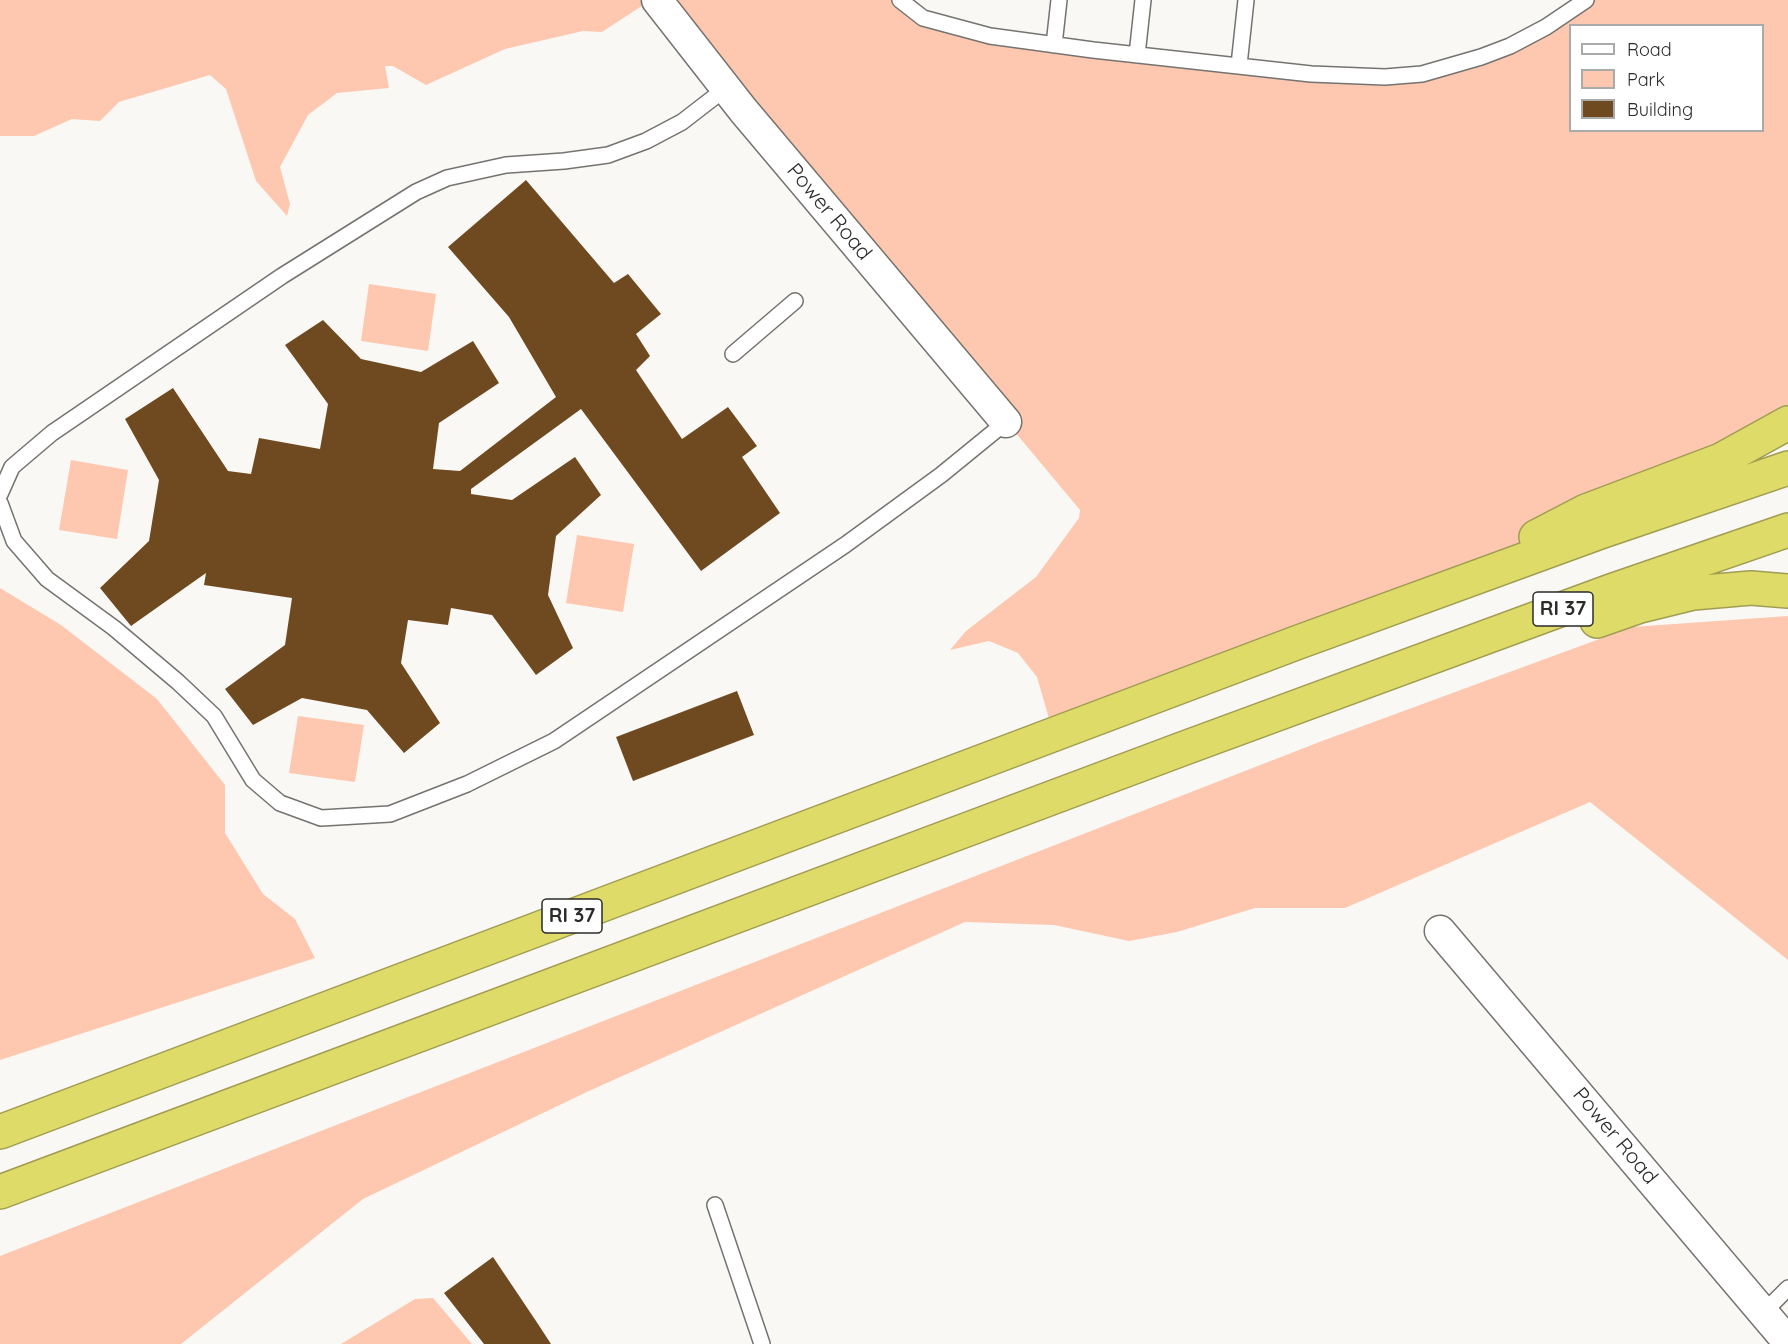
<!DOCTYPE html>
<html>
<head>
<meta charset="utf-8">
<style>
  body { margin:0 }
  #map { position:relative; width:1788px; height:1344px; overflow:hidden; background:#faf8f4; font-family:Quicksand,sans-serif }
  canvas { display:block }
  .legend { position:absolute; left:1569px; top:24px; width:195px; height:108px; box-sizing:border-box; background:#fff; border:2px solid #aaaaa9; margin:0; padding:8px 10px; list-style:none; font-size:18px; color:#2b2b29 }
  .legend li { display:flex; align-items:center; gap:12px; height:30px }
  .legend b { width:30px; border:2px solid #aaaaa9 }
</style>
</head>
<body>
<div id="map">
<canvas width="1788" height="1344"></canvas>
<ul class="legend">
<li><b style="height:8px;background:#fff"></b>Road</li>
<li><b style="height:16px;background:#fec8b0"></b>Park</li>
<li><b style="height:16px;background:#6f491f"></b>Building</li>
</ul>
</div>
<script>
const context = document.querySelector('canvas').getContext('2d');
context.lineJoin = 'round';
function fillPath(path, color) { context.fillStyle = color; context.fill(path, 'evenodd'); }
const shape = rows => new Path2D(rows.map(r => 'M' + r).join(''));
function strokePath(path, color, width, dash) { context.strokeStyle = color; context.lineWidth = width; context.lineCap = dash ? 'butt' : 'round'; context.setLineDash(dash || []); context.stroke(path); }
function write(font, color, halo, rows, align = 'center') {
  context.font = font + ' Quicksand,sans-serif'; context.lineWidth = 6; context.setLineDash([]); context.textBaseline = 'middle'; context.strokeStyle = halo; context.fillStyle = color; for (const [text, x, y, turn = 0] of rows) {
    context.save(); context.translate(x, y); context.rotate((+turn || 0) * Math.PI / 180); context.textAlign = isNaN(turn) ? turn : align; if (halo) context.strokeText(text, 0, 0); context.fillText(text, 0, 0); context.restore();
  }
}
fillPath(shape([
  [0,0,651,0,602,32,583,31,505,49,426,85,393,66,385,66,389,88,337,93,308,115,280,167,290,204,287,216,256,181,226,89,210,75,119,102,100,121,72,119,34,136,0,136],
  [654,0,896,0,934,26,1335,77,1486,60,1587,0,1788,0,1788,409,1594,516,1052,729,1037,677,1018,653,989,641,950,650,966,631,1036,577,1079,518,1080,510],
  [1570,26,1762,26,1762,130,1570,130],
  [369,284,436,294,428,351,361,341],
  [71,460,128,470,117,539,59,530],
  [577,535,634,544,623,612,566,603],
  [0,588,61,625,157,699,225,785,225,833,263,894,295,919,315,958,0,1060],
  [1788,616,1788,960,1590,802,1345,908,1255,908,1177,932,1129,941,1054,925,965,922,589,1091,363,1199,181,1344,0,1344,0,1256,1322,741,1632,627],
  [298,716,364,725,355,782,289,773],
  [433,1298,472,1344,341,1344,415,1299]
]), '#fec8b0');
fillPath(shape([
  [526,180,614,283,628,274,661,314,636,334,650,356,636,370,682,439,728,407,757,446,742,457,780,513,701,571,581,409,471,489,471,494,512,500,575,457,601,495,556,536,548,595,573,648,536,675,492,615,451,608,448,625,408,620,401,663,440,723,404,753,367,710,302,698,253,725,225,689,285,645,292,598,204,585,206,573,131,626,100,588,149,541,159,480,125,419,173,388,228,471,251,474,259,438,320,449,328,404,285,345,323,320,361,359,421,372,473,341,499,383,439,423,433,469,460,471,556,397,509,317,448,247],
  [737,691,754,735,633,781,616,737],
  [493,1257,538,1324,551,1344,484,1344,444,1293]
]), '#6f491f');
const service = shape([
  [900,0,923,18,990,36,1093,50,1311,74,1385,77,1422,74,1481,57,1510,46,1546,27,1586,0],
  [1054,45,1059,0],
  [1137,55,1143,0],
  [1239,65,1246,0],
  [733,354,795,301],
  [0,494,12,467,52,433,282,276,416,192,447,178,506,165,564,161,608,155,646,141,682,122,726,88],
  [0,503,14,541,47,579,114,628,178,682,214,716,253,780,280,803,321,818,390,814,467,784,554,741,845,545,941,475,1006,422],
  [715,1205,762,1344],
  [1763,1313,1788,1288]
]);
const minor = shape([
  [657,0,743,110,1006,422],
  [1440,931,1788,1342]
]);
const motorway = shape([
  [1536,537,1586,511,1721,460,1788,423],
  [1597,621,1640,606,1693,593,1751,588,1788,591],
  [0,1132,1296,643,1600,532,1788,468],
  [0,1192,1182,749,1611,591,1788,530]
]);
strokePath(service, '#757370', 18);
strokePath(minor, '#757370', 33);
strokePath(motorway, '#a09d53', 36);
strokePath(service, '#fff', 15);
strokePath(minor, '#fff', 30);
strokePath(motorway, '#dfdb69', 33);
for (const [x, y, w] of [
  [1563,609,60],
  [572,916,60]
]) { const box = new Path2D(); box.roundRect(x - w / 2, y - 17, w, 34, 4.5); context.fillStyle = '#fff'; context.fill(box); strokePath(box, '#2b2b29', 1.5); }
write('bold 20px', '#2b2b29', null, [
  ["RI 37",1563,609],
  ["RI 37",572,916]
]);
write('21px', '#2b2b29', '#fff', [
  ["Power Road",829,212,50],
  ["Power Road",1615,1136,50]
]);
</script>
</body>
</html>
